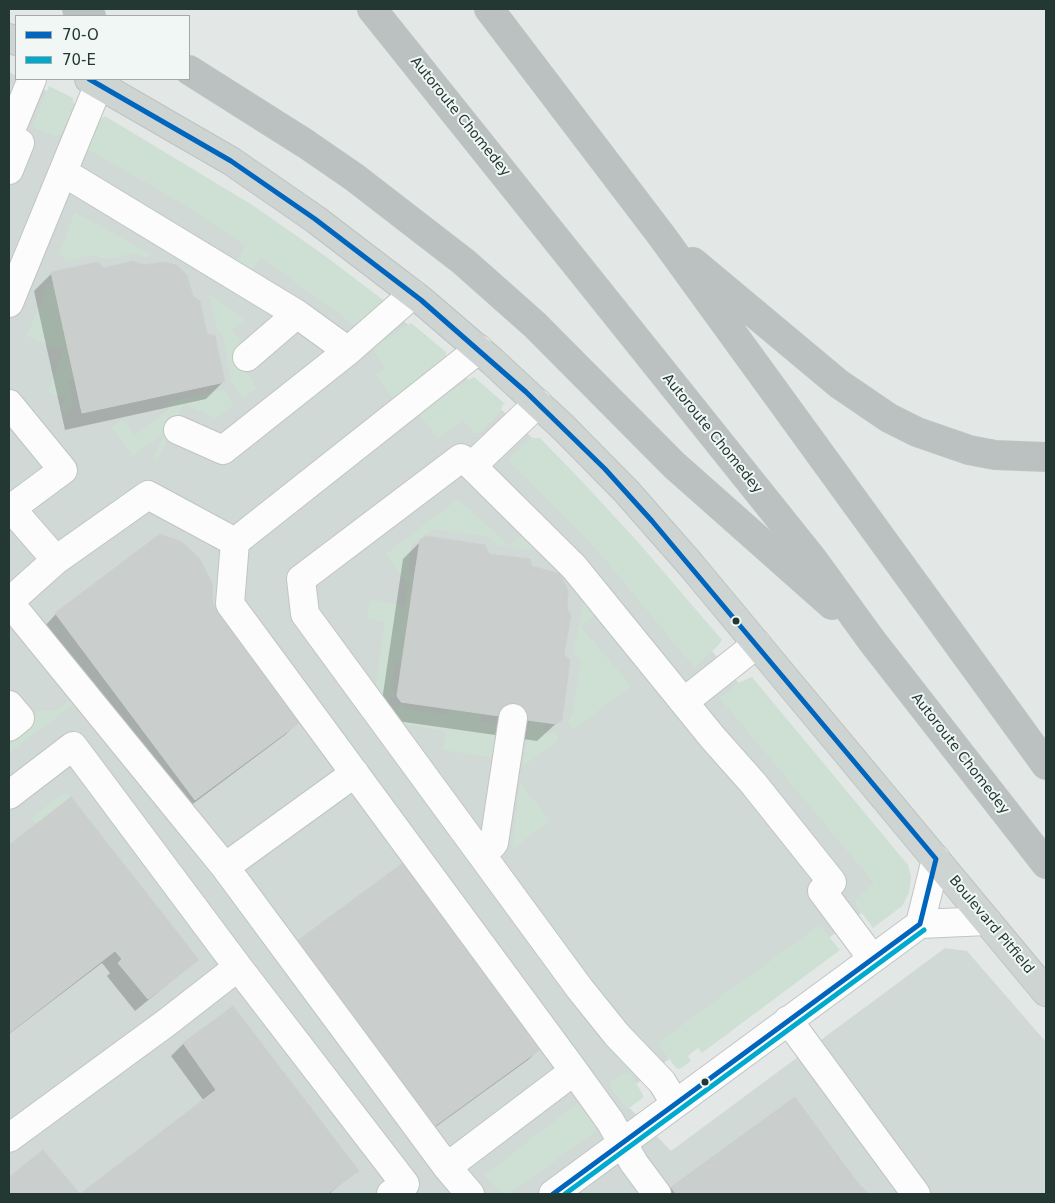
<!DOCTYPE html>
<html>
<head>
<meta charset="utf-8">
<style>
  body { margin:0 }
  #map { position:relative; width:1055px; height:1203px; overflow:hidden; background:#e3e8e6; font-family:"DejaVu Sans",sans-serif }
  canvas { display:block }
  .frame { position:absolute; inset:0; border:10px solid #233833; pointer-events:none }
  .legend { position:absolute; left:15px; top:15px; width:175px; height:65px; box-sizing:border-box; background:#f1f7f4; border:1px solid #9faba7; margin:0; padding:6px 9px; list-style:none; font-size:15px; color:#233833 }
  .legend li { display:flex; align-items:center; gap:10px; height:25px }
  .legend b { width:25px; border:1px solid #9faba7 }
</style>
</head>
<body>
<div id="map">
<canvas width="1055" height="1203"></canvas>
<div class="frame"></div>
<ul class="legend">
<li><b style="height:6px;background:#0065bd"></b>70-O</li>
<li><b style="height:6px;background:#00a9ce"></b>70-E</li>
</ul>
</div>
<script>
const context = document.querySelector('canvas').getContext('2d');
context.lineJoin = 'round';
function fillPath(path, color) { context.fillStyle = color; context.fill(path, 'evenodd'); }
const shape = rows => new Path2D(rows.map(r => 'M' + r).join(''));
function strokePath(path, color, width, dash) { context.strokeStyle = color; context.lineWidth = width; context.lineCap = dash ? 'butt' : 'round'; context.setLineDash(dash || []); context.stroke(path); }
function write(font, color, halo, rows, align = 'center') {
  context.font = font + ' "DejaVu Sans",sans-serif'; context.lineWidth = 4; context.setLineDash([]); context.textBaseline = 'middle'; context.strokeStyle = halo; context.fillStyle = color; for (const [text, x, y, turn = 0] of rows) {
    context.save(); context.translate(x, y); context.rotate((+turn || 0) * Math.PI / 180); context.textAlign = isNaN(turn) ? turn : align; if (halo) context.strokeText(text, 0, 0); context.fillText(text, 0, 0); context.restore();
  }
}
fillPath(shape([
  [9,72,16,76,16,79,22,79,115,124,238,200,404,321,538,443,904,881,619,1097,671,1151,945,948,967,951,1046,1042,1046,1194,9,1194]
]), '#d1d9d6');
fillPath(shape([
  [49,86,73,98,74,106,61,134,56,136,32,127],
  [105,116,254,206,328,258,387,303,358,326,354,325,261,257,250,273,236,263,246,246,170,196,87,149,96,123],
  [75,212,152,255,145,258,136,253,106,259,92,255,68,261,59,255],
  [48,283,54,285,75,379,68,380,73,405,66,416,60,407,66,399,48,392,64,351,27,336],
  [209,294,246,320,232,330,244,345,243,369,257,388,243,398,232,384,223,335,218,331],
  [411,323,446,352,446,358,440,365,393,399,376,375,386,367,375,353,376,346],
  [474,377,504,403,499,414,479,433,473,433,463,420,438,439,419,414,467,380],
  [224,390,234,404,215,418,183,404,158,459,154,457,164,436,161,435,133,456,112,427,123,420,135,435,168,410,167,403],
  [531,438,540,438,577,476,638,542,722,640,717,647,694,667,598,551,508,459],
  [458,499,509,546,523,533,539,551,497,545,491,537,434,529,411,545,408,571,415,573,402,663,395,662,391,688,396,694,385,702,375,691,385,622,367,618,370,600,405,606,409,585,386,554],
  [584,600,596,613,581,627,631,686,574,729,568,723,573,712,581,661,574,652],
  [752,677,908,865,911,877,909,893,902,906,873,928,856,905,856,899,874,883,720,698,738,683],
  [70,699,74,704,9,753,9,733,36,712,57,710],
  [402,704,407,709,448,715,449,709,481,714,480,721,500,724,495,758,443,750,446,731,402,724,392,712],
  [530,720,545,723,544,733,556,733,559,740,523,766],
  [114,750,120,750,283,962,279,965],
  [520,782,550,821,512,849],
  [63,794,69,794,71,797,36,824,31,818],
  [817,927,821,927,840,950,702,1053,698,1048,688,1056,691,1061,680,1069,676,1068,659,1046,660,1041],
  [625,1073,631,1074,644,1097,628,1109,610,1087,612,1081],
  [579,1102,596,1124,596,1131,509,1194,502,1194,485,1175]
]), '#cee0d3');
fillPath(shape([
  [103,269,206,335,223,382,206,399,65,430,34,291,52,273],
  [421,541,488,555,563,656,561,719,537,741,383,719,380,714,403,559],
  [212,604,298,722,285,735,182,812,44,627,56,614],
  [71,799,197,960,135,1011,107,976,110,973,102,963,9,1034,9,846],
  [298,942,540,1048,528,1060,419,1139,286,954],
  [233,1007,357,1170,329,1194,82,1194,204,1101,171,1056,183,1044],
  [794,1098,866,1194,665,1194,671,1188],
  [43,1152,79,1194,9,1194,9,1178]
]), '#0003');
const building = shape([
  [133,261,144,265,164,262,176,265,187,275,193,296,200,301,207,334,215,336,225,382,82,413,51,272,98,262,104,268,133,261],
  [160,534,182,542,200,559,212,583,213,604,299,723,195,800,55,613,160,534],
  [426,536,485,545,489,554,530,559,532,566,560,574,568,590,567,609,571,615,564,655,570,660,562,720,556,724,401,702,397,696,415,573,420,540,426,536],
  [71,797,199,960,148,999,118,963,122,959,115,951,9,1033,9,845,71,797],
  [404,862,542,1048,432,1128,297,941,404,862],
  [233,1006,359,1171,327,1194,9,1194,9,1177,43,1150,80,1194,216,1090,183,1043,233,1006],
  [795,1097,856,1181,869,1194,676,1194,671,1187,795,1097]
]);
fillPath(building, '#cacfcd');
strokePath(building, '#ccd1cf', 1);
const minor = shape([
  [9,135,32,79],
  [9,139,20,143,9,170],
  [63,172,297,314,348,351,413,294],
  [9,303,99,84],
  [247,357,297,314],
  [9,404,63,470,9,510],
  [178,430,223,450,348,351],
  [472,466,538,403],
  [9,506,56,560,148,495,235,542,479,349],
  [235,542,230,604,574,1071,610,1121,634,1163,657,1194],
  [56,560,9,602,225,867],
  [685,701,757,644],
  [9,705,20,718,9,727],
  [355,773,225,867,447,1167],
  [9,795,73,746,238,967,405,1184,391,1194],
  [483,854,494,843,513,718],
  [920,924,936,859],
  [788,1020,916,1194],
  [675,1103,662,1082,617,1035,580,989,305,614,301,579,461,458,472,466,574,567,713,738,753,783,832,882,822,891,872,958],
  [9,1138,166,1023,238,967],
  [470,1194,447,1167,574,1071],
  [553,1194,920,924,987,921]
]);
const major = shape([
  [9,38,16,41],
  [89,79,231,161,315,219,421,300,492,361,563,427,627,492,691,565,1046,992]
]);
const highway = shape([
  [77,9,91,16],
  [372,9,814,561,872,641,1046,864],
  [489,9,661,235,1046,765],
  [189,70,306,144,354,177,464,262,535,325,674,465,832,605],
  [693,262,839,384,889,418,917,432,969,450,995,455,1046,457]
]);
strokePath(minor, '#c0c5c3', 30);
strokePath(major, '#bcc4c2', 30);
strokePath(highway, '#bcc4c2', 30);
strokePath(minor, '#fbfcfb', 28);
strokePath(major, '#ced4d2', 28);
strokePath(highway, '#bac1c0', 28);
strokePath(shape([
  [89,79,231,161,315,219,421,300,526,392,605,469,652,521,936,859,920,924,553,1194]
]), '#0065bd', 5);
strokePath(shape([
  [565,1194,924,930]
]), '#00a9ce', 5);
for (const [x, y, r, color] of [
  [736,621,4.5,"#233833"],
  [705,1082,4.5,"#233833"]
]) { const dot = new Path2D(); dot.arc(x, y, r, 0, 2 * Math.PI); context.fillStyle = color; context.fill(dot); strokePath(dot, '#f1f7f4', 2); }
write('14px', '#233833', '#f1f7f4', [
  ["Autoroute Chomedey",460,117,51],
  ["Autoroute Chomedey",712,434,51],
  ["Autoroute Chomedey",960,754,52],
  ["Boulevard Pitfield",991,925,50]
]);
</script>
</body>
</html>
